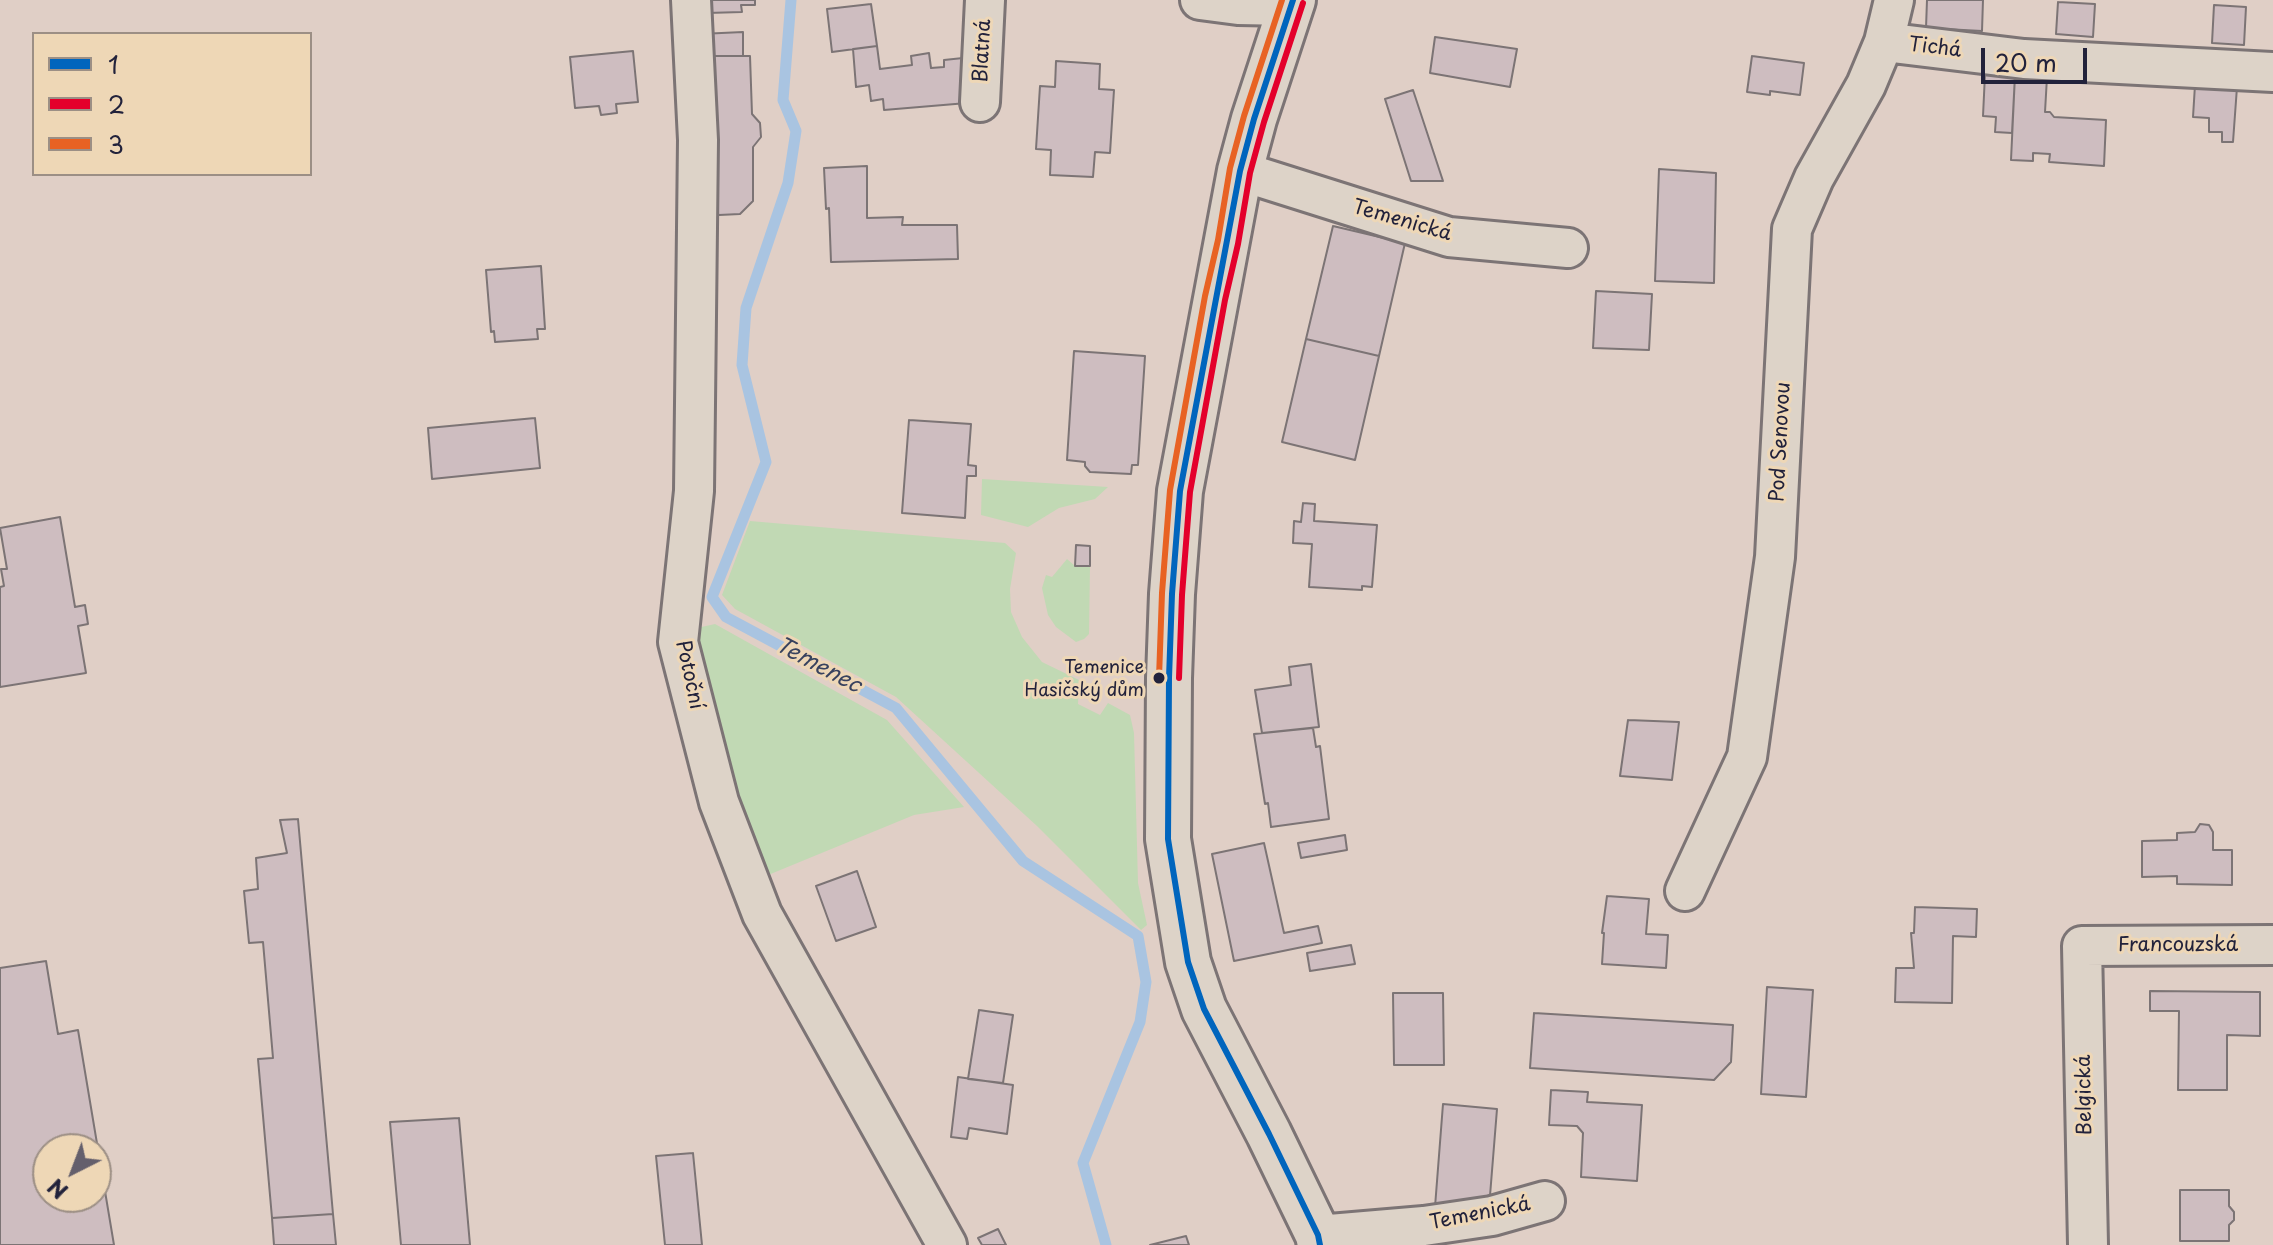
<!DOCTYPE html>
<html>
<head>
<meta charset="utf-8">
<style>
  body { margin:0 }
  #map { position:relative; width:2273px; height:1245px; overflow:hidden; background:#e0cfc6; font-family:"Playpen Sans",sans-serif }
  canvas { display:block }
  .legend { position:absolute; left:32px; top:32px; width:280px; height:144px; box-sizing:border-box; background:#eed7b6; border:2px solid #9c8f85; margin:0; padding:10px 14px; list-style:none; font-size:24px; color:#22223b }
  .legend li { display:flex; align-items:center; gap:16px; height:40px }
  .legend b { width:40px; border:2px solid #9c8f85 }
  .north { position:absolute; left:32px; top:1133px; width:80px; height:80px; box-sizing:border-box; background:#eed7b6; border:2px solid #9c8f85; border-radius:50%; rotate:222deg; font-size:22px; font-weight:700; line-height:32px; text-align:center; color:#22223b }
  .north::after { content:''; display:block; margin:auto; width:28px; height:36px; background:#645f6c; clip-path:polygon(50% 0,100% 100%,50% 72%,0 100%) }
  .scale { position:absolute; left:1981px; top:48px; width:106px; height:36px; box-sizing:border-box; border:4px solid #22223b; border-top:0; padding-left:10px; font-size:24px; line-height:28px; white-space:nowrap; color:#22223b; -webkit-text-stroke:6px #eed7b6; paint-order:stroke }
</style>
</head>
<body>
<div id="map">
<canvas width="2273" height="1245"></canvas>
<ul class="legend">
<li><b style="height:10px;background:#0065bd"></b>1</li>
<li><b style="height:10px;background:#e4002b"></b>2</li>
<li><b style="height:10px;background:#e86223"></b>3</li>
</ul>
<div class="north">N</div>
<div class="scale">20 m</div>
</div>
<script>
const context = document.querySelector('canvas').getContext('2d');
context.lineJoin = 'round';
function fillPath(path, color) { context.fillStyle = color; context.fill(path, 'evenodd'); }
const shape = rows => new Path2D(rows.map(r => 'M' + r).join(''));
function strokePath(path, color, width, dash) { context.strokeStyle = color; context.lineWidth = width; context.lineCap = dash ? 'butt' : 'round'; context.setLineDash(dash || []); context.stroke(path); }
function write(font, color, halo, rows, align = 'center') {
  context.font = font + ' "Playpen Sans",sans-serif'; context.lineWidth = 6; context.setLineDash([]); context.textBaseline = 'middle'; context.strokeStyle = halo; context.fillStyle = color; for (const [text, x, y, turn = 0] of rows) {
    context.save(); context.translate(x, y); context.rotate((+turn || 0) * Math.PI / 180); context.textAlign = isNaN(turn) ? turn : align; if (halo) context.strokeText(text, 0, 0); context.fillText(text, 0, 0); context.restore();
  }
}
fillPath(shape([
  [982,479,1108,487,1095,499,1059,508,1028,527,981,515],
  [750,521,1005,543,1016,553,1010,589,1011,612,1022,637,1042,662,1079,680,1078,704,1100,715,1108,703,1130,715,1134,733,1138,883,1147,925,1141,930,1037,826,896,697,735,609,722,595],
  [1067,559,1075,566,1090,566,1089,634,1084,639,1076,642,1056,627,1048,615,1042,588,1046,575,1052,577],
  [715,624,887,720,964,807,914,815,756,880,688,630]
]), '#c1d9b4');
strokePath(shape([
  [791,0,783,100,796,131,788,183,746,308,742,365,766,462,712,597,726,617,896,708,1023,861,1138,936,1146,982,1140,1022,1083,1163,1106,1245]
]), '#a9c4e1', 11);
const building = shape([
  [697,0,755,0,755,5,741,5,742,12,707,13,697,0],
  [1927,0,1983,0,1982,31,1926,28,1927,0],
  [2058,2,2095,4,2093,37,2056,34,2058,2],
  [871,4,877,46,832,52,827,9,871,4],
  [2214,5,2246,7,2244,45,2212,43,2214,5],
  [743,32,743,56,702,56,700,34,743,32],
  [1435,37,1517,49,1510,87,1430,73,1435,37],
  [877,46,880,69,912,65,911,56,929,53,931,68,944,67,944,60,963,58,967,103,884,110,883,99,871,101,869,85,856,87,853,49,877,46],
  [633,51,638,102,616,104,617,113,601,115,599,106,575,108,570,57,633,51],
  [702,56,750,56,752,114,760,123,761,137,753,147,753,201,740,214,719,215,705,202,702,56],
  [1752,56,1804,63,1800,95,1770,91,1770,95,1747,92,1752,56],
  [1056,61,1100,64,1099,89,1114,90,1110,153,1095,152,1093,177,1050,175,1051,150,1036,149,1040,86,1055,87,1056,61],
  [1985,74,2015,75,2012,133,1995,132,1996,117,1983,116,1985,74],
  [2015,75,2047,77,2045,112,2050,112,2054,117,2106,120,2104,166,2049,162,2050,154,2033,153,2033,161,2011,160,2015,75],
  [2195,85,2237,87,2233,142,2222,142,2222,132,2209,132,2209,118,2193,117,2195,85],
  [1413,90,1443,181,1411,181,1385,99,1413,90],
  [867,166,867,218,903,217,902,225,957,225,958,259,831,262,829,208,826,209,824,168,867,166],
  [1659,169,1716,173,1714,283,1655,281,1659,169],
  [1333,226,1405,243,1379,356,1306,339,1333,226],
  [541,266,545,329,537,329,538,339,495,342,494,331,491,332,486,270,541,266],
  [1596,291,1652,294,1649,350,1593,348,1596,291],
  [1306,339,1379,356,1355,460,1282,442,1306,339],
  [1074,351,1145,356,1138,465,1132,465,1131,474,1090,472,1085,466,1085,462,1067,460,1074,351],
  [535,418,540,468,432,479,428,428,535,418],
  [909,420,971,424,968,465,976,466,976,476,967,476,965,518,902,513,909,420],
  [1303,503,1315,504,1314,521,1377,525,1372,587,1362,586,1362,590,1309,587,1312,544,1293,543,1294,521,1301,522,1303,503],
  [60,517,75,607,85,605,88,624,78,626,86,673,0,687,0,587,4,586,1,569,7,569,0,528,60,517],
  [1076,545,1090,546,1090,566,1075,566,1076,545],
  [1311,664,1319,727,1262,733,1255,690,1291,685,1289,667,1311,664],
  [1628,720,1679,722,1672,780,1620,776,1628,720],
  [1313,728,1316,747,1320,746,1329,819,1271,827,1268,803,1265,804,1254,734,1313,728],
  [298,819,333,1214,272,1218,258,1059,273,1058,263,942,249,943,244,891,258,889,256,858,287,853,280,820,298,819],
  [2200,824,2209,825,2213,832,2213,850,2232,850,2232,885,2177,884,2177,876,2142,877,2142,841,2177,840,2177,833,2195,832,2200,824],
  [1345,835,1347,850,1301,858,1298,843,1345,835],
  [1264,843,1284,933,1318,926,1322,943,1234,961,1212,854,1264,843],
  [857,871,876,927,836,941,816,886,857,871],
  [1607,896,1649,899,1646,934,1668,935,1666,968,1602,964,1604,933,1602,933,1607,896],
  [1915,907,1977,909,1976,937,1953,936,1952,1003,1895,1002,1896,968,1914,968,1911,933,1914,933,1915,907],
  [1351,945,1355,964,1310,971,1307,953,1351,945],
  [46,961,58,1034,78,1030,114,1245,0,1245,0,968,46,961],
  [48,1149,96,1149,96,1197,48,1197,48,1149],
  [1767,987,1813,990,1806,1097,1761,1094,1767,987],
  [2150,991,2260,992,2260,1036,2227,1035,2227,1090,2178,1090,2179,1011,2150,1011,2150,991],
  [1393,993,1443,993,1444,1065,1394,1065,1393,993],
  [979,1010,1013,1015,1003,1083,968,1079,979,1010],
  [1534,1013,1733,1025,1731,1062,1714,1080,1530,1068,1534,1013],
  [958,1077,1013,1085,1007,1134,969,1128,967,1139,951,1137,958,1077],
  [1551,1090,1588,1092,1587,1102,1642,1105,1637,1181,1581,1177,1583,1133,1577,1126,1549,1125,1551,1090],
  [1443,1104,1497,1109,1489,1208,1435,1207,1443,1104],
  [459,1118,470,1245,401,1245,390,1122,459,1118],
  [693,1153,702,1245,665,1245,656,1156,693,1153],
  [2180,1190,2229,1190,2229,1206,2234,1212,2234,1220,2229,1225,2229,1241,2180,1241,2180,1190],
  [333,1214,336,1245,274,1245,272,1218,333,1214],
  [998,1229,1006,1245,982,1245,978,1238,998,1229],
  [1186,1236,1189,1245,1150,1245,1186,1236]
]);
fillPath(building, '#cebdc0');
strokePath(building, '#7c7475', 2);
const minor = shape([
  [691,0,698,140,694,491,678,642,719,802,762,914,947,1245],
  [1200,0,1238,5,1291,6],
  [1884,42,2024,59,2273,72],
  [980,102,985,0],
  [1240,171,1449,237,1568,248],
  [1685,891,1747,757,1775,557,1792,229,1814,178,1866,85,1884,42,1894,0],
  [1318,1235,1424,1226,1492,1216,1545,1201],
  [2088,1245,2082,946,2273,945]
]);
const tertiary = shape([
  [1293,0,1254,119,1240,171,1180,491,1172,594,1169,678,1168,839,1188,962,1204,1009,1269,1134,1318,1235,1320,1245]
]);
strokePath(minor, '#7c7475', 44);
strokePath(tertiary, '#7c7475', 50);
strokePath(minor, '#ddd3c8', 38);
strokePath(tertiary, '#ddd3c8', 44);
strokePath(shape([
  [1293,0,1254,119,1240,171,1180,491,1172,594,1169,678,1168,839,1188,962,1204,1009,1269,1134,1318,1235,1320,1245]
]), '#0065bd', 6);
strokePath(shape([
  [1179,678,1182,595,1190,492,1225,300,1238,244,1250,173,1264,122,1303,3]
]), '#e4002b', 6);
strokePath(shape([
  [1159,678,1162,593,1170,490,1205,296,1218,240,1230,168,1244,116,1282,0]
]), '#e86223', 6);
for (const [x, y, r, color] of [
  [1159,678,7,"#22223b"]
]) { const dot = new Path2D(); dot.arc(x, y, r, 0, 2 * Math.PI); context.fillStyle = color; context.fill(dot); strokePath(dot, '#eed7b6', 3); }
write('18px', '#22223b', '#eed7b6', [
  ["Temenice",1144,668],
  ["Hasičský dům",1144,691]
], 'right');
write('20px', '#22223b', '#eed7b6', [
  ["Tichá",1935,48,7],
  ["Blatná",983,51,-87],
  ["Temenická",1402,221,16],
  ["Pod Senovou",1781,442,-87],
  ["Potoční",689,675,78],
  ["Francouzská",2178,945],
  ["Belgická",2085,1095,-91],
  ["Temenická",1480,1214,-11]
]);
write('italic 22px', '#38425e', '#eed7b6', [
  ["Temenec",818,666,28]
]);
</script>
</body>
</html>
